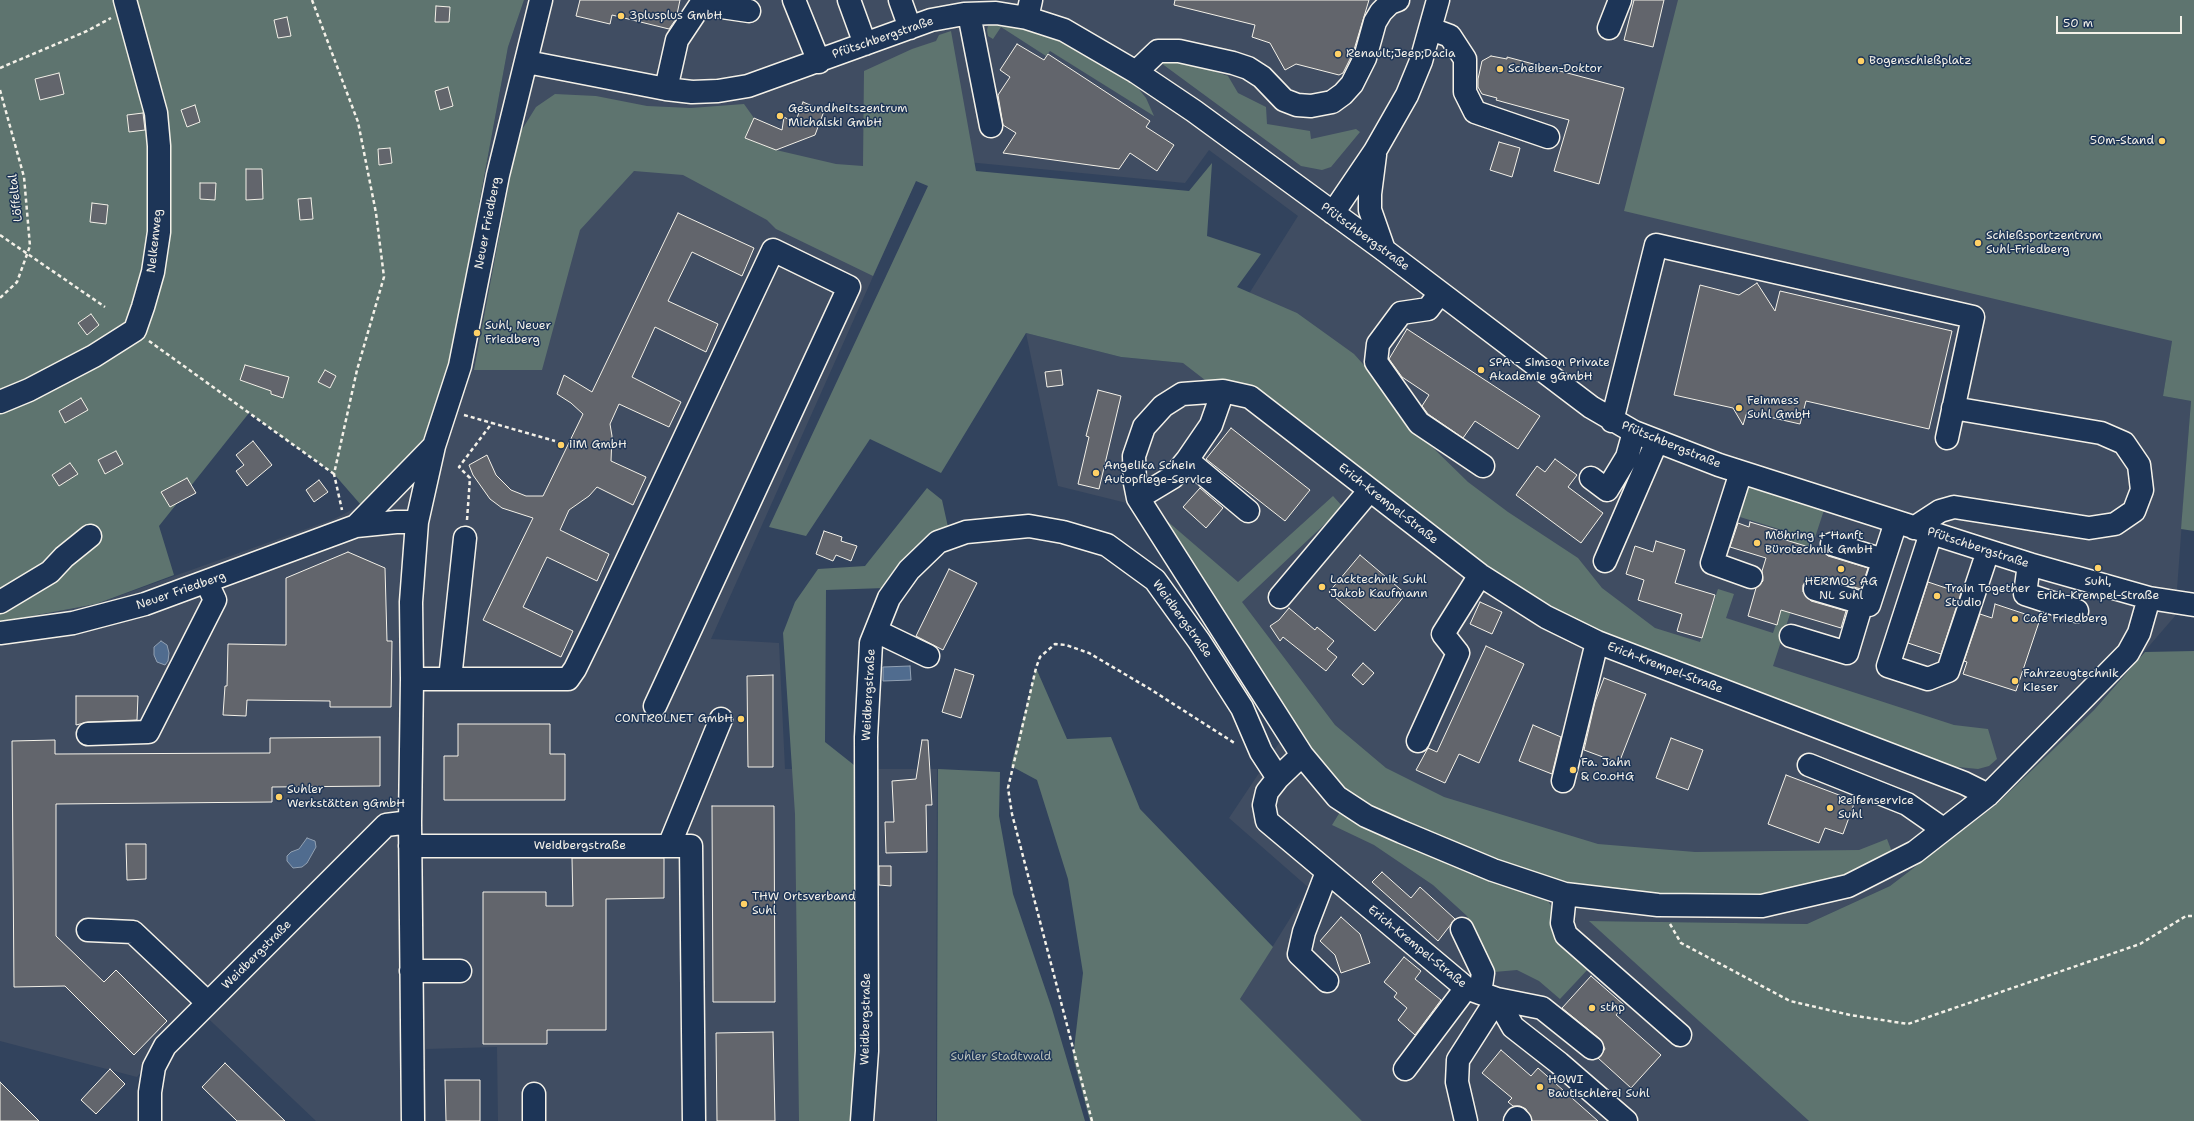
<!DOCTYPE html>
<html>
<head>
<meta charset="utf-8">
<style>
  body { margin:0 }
  #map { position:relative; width:2194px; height:1121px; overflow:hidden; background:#32435d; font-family:"Shantell Sans",sans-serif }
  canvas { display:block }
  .scale { position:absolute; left:2056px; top:16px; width:126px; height:18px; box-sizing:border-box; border:2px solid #f4f1e8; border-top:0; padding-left:5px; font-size:12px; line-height:14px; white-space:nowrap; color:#f4f1e8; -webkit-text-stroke:3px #1d3557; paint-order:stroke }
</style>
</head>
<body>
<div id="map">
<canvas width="2194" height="1121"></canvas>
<div class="scale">50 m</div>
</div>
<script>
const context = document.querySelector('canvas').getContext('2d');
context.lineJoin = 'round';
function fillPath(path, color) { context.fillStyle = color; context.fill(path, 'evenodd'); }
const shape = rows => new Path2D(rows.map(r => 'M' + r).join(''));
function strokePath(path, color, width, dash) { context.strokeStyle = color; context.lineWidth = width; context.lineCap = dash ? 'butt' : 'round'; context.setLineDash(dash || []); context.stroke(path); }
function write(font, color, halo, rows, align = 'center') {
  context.font = font + ' "Shantell Sans",sans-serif'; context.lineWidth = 3; context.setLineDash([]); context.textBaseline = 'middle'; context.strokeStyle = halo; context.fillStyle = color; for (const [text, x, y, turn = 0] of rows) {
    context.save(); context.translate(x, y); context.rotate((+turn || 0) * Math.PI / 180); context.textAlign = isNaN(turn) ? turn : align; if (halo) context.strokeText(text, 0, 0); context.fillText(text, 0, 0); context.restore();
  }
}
fillPath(shape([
  [524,0,1680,0,2172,341,2163,396,2191,401,2175,616,2094,710,1997,804,1890,886,1807,924,1590,921,1809,1121,1362,1121,1240,999,1309,888,1229,818,1289,728,1151,509,1058,486,1026,333,1121,357,1204,365,1298,216,1209,150,1185,183,926,158,711,639,779,643,785,769,937,769,936,1121,498,1121,497,1047,426,1049,426,1121,316,1121,194,1005,137,1077,0,1041,0,622,96,604,334,519,361,505,451,357,508,47]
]), '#404d62');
fillPath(shape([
  [0,0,524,0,508,47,451,357,420,450,361,505,334,474,249,413,159,526,174,575,96,604,0,622],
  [1678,0,2194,0,2194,531,2181,529,2191,401,2163,396,2172,341,1624,211],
  [993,23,1014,24,1073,43,1133,82,1146,98,1154,116,1050,51,1046,56,1001,27,993,39,988,36,987,30,988,26],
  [951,31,976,171,1189,191,1212,163,1207,236,1261,254,1237,287,1297,313,1354,354,1390,394,1425,440,1468,482,1508,512,1578,558,1602,588,1655,628,1700,642,1718,589,1734,594,1726,618,1773,633,1802,546,1779,538,1782,530,1740,517,1737,513,1745,489,1751,486,1824,510,1773,666,1954,725,1988,729,1997,759,1989,766,1978,769,1948,766,1593,630,1533,598,1475,560,1287,412,1245,385,1205,380,1183,363,1121,357,1026,333,941,473,870,439,806,536,769,527,928,186,916,181,873,276,776,229,767,220,683,175,634,171,580,230,542,370,474,370,518,136,536,107,555,94,596,96,647,106,691,108,744,104,754,118,745,138,776,150,836,164,863,166,864,71,912,49,936,41,939,35],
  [1173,57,1228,76,1238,93,1266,107,1267,124,1310,131,1311,139,1356,129,1360,132,1331,167,1322,170,1301,166,1161,63,1161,61],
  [927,488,942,500,948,527,885,588,826,590,825,742,854,765,861,1073,854,1121,799,1121,795,814,783,633,795,602,818,569,865,566],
  [1333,496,1343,507,1242,602,1335,725,1386,768,1444,797,1598,844,1695,852,1859,850,1887,839,1892,852,1830,887,1760,898,1670,897,1563,887,1386,822,1339,791,1302,744,1159,514,1238,582],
  [2194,651,2194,1121,1809,1121,1589,921,1807,924,1890,886,1997,804,2094,710,2145,652],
  [1036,668,1067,739,1111,737,1140,809,1273,947,1240,999,1362,1121,1090,1121,1073,1057,1083,973,1068,879,1037,780,1011,766],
  [938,769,1000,772,999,816,1013,894,1052,1009,1085,1121,937,1121],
  [1340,812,1392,841,1548,901,1590,967,1560,999,1539,981,1517,970,1494,972,1467,916,1433,885,1374,845,1332,825]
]), '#5e746f');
const water = shape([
  [161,641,167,645,169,653,168,661,165,665,157,662,154,655,154,647,161,641],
  [910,666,911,680,883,681,883,667,910,666],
  [307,838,315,841,316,847,307,863,302,867,293,868,287,861,287,856,291,852,299,849,307,838]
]);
fillPath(water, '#506c8f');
strokePath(water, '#92a1b3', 1);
const building = shape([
  [580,0,680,0,676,19,669,29,612,15,610,24,576,16,580,0],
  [1175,0,1369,0,1353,53,1343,73,1339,75,1296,64,1285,70,1270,43,1252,37,1255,25,1174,5,1175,0],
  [1634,0,1664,0,1653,47,1624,40,1634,0],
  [436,6,450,7,449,22,435,22,436,6],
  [287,17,291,36,278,38,274,20,287,17],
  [1017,44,1044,60,1048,54,1150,121,1146,127,1174,145,1157,171,1130,153,1119,169,1003,153,1016,133,1003,125,998,95,1010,77,1000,70,1017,44],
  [1491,56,1507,59,1507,57,1624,88,1599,184,1554,171,1569,120,1496,100,1497,98,1482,94,1478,87,1478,79,1482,61,1491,56],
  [59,73,64,94,40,100,35,79,59,73],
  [448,87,453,106,440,110,435,91,448,87],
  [803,102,824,111,815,135,776,150,745,138,754,118,782,130,784,117,795,123,803,102],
  [195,105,200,122,187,127,181,110,195,105],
  [143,113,145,130,129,132,127,115,143,113],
  [1499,142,1520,148,1512,177,1490,170,1499,142],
  [390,148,392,163,379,165,378,149,390,148],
  [246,169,262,169,263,199,246,200,246,169],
  [200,183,216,183,215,200,200,199,200,183],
  [311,198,313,219,300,220,298,199,311,198],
  [92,203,108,205,106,224,90,222,92,203],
  [678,213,754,248,742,276,692,252,668,301,718,324,706,352,655,327,632,377,681,402,669,427,619,404,610,424,612,436,611,461,646,477,633,505,597,487,589,496,569,510,560,530,609,554,597,581,547,557,523,607,573,631,561,657,483,620,533,518,502,508,490,499,473,475,469,465,487,455,496,475,511,490,526,496,543,496,583,414,571,403,557,394,564,375,592,392,678,213],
  [1757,283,1775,311,1780,291,1952,331,1929,429,1806,401,1800,424,1747,412,1743,425,1733,408,1674,395,1700,285,1739,295,1757,283],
  [91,314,99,325,87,335,78,323,91,314],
  [1407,329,1540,416,1518,449,1475,421,1463,438,1428,414,1422,406,1429,395,1402,377,1389,359,1407,329],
  [245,365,289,377,283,398,271,394,271,391,240,380,245,365],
  [325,370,336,376,330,388,318,382,325,370],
  [1061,370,1063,385,1047,387,1045,372,1061,370],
  [1098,390,1121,396,1099,489,1078,484,1089,437,1086,436,1098,390],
  [81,398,88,410,65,423,59,411,81,398],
  [1231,428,1310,490,1285,521,1206,459,1231,428],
  [253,441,272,465,247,486,236,471,244,465,236,455,253,441],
  [116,451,123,464,105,474,98,460,116,451],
  [1555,459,1577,475,1568,487,1603,513,1581,543,1516,495,1537,466,1545,472,1555,459],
  [70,463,78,474,59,486,52,475,70,463],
  [187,478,196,493,170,507,161,492,187,478],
  [319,480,328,492,314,502,306,490,319,480],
  [1200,488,1223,508,1206,528,1183,507,1200,488],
  [1750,522,1780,531,1779,538,1819,550,1820,547,1828,556,1868,568,1861,589,1818,577,1807,580,1803,585,1803,592,1811,601,1846,611,1841,628,1781,610,1777,625,1748,616,1756,588,1763,581,1762,571,1766,558,1730,547,1738,523,1749,527,1750,522],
  [824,531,842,537,841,541,857,546,851,561,836,555,833,561,816,554,824,531],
  [1656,541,1685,550,1675,583,1715,595,1702,638,1677,631,1682,614,1638,600,1644,580,1626,574,1635,546,1653,552,1656,541],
  [348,552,385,568,387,641,392,641,391,707,330,707,330,701,247,700,246,716,223,715,225,686,227,686,228,644,286,645,286,578,348,552],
  [1360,555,1406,594,1375,631,1329,592,1360,555],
  [949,569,977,583,943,650,916,636,949,569],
  [1928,582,1961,593,1941,654,1908,643,1928,582],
  [1480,602,1502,612,1492,634,1470,624,1480,602],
  [1995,604,2040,619,2016,691,1963,674,1967,662,1964,661,1980,614,1992,618,1995,604],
  [1289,608,1315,630,1317,627,1334,641,1327,649,1337,657,1326,671,1283,637,1280,641,1270,626,1279,620,1289,608],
  [1486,646,1524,664,1479,763,1459,754,1445,783,1416,770,1428,748,1437,752,1486,646],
  [1363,663,1374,673,1363,685,1352,675,1363,663],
  [955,669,974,675,961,718,942,712,955,669],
  [773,675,773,767,748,767,747,676,773,675],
  [1604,678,1646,694,1619,763,1584,750,1595,702,1604,678],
  [76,696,138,696,137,720,88,722,76,725,76,696],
  [458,724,550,724,550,754,565,754,565,800,444,800,444,756,458,756,458,724],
  [1533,725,1561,737,1552,774,1519,761,1533,725],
  [380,737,380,786,272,787,272,802,56,804,56,936,104,982,116,970,167,1021,134,1055,65,986,14,987,12,741,55,740,55,754,270,753,270,738,380,737],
  [1671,738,1703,750,1688,790,1656,778,1671,738],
  [922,740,928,740,932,805,926,805,927,852,886,853,885,822,894,822,892,781,916,779,922,740],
  [1786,775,1855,801,1843,834,1825,828,1819,843,1768,824,1786,775],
  [712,806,774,806,775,1002,713,1002,712,806],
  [126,844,146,844,146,879,127,880,126,844],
  [572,858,664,858,664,898,606,899,606,1030,547,1030,547,1044,483,1044,483,892,546,892,546,906,573,906,572,858],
  [879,866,891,866,891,886,879,885,879,866],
  [1382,872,1411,898,1420,887,1455,919,1438,941,1372,882,1382,872],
  [1341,917,1360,934,1370,963,1341,973,1335,955,1320,941,1341,917],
  [1404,957,1421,971,1415,979,1441,1000,1415,1035,1398,1020,1407,1008,1394,997,1397,993,1384,982,1404,957],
  [1591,976,1624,1005,1616,1015,1661,1055,1631,1088,1598,1058,1605,1049,1600,1039,1562,1008,1591,976],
  [773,1032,775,1121,717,1121,716,1033,773,1032],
  [1501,1050,1531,1076,1538,1068,1598,1121,1532,1121,1526,1109,1520,1106,1513,1106,1508,1102,1512,1098,1482,1073,1501,1050],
  [225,1063,285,1121,237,1121,202,1087,225,1063],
  [110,1069,125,1084,96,1114,81,1100,110,1069],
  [445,1080,480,1080,480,1121,446,1121,445,1080],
  [0,1082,39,1121,0,1121,0,1082]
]);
fillPath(building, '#62656c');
strokePath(building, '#f4f1e8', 1);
const minor = shape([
  [794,0,819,62],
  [849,0,865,44],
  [900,0,910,28],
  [969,14,991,126],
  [1027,18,1031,0],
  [1609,28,1620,0],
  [1431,29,1450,36,1465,59,1465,92,1475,112,1548,137],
  [527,62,666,89,692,92,718,91,748,86,931,20,964,14,996,13,1027,18,1064,30,1136,72,1194,111,1384,250,1591,407,1634,432,1719,465,2029,564,2149,598,2194,605],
  [1136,72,1158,51,1179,51,1233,63,1248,68,1262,77,1284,100,1297,105,1311,106,1332,102,1343,94,1352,84,1365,58,1375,22,1381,12,1390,3,1398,0],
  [666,89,677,40,701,4,749,11],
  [1375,155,1370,194,1370,210,1384,250],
  [1333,213,1375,151,1407,95,1421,61,1438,0],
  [1440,293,1428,309,1401,313,1378,344,1376,362,1419,423,1483,466],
  [1223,391,1211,425,1187,460,1248,511],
  [0,402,29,390,94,356,135,330,143,307,153,272,159,232,159,146,156,113,125,0],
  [1612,421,1656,245,1973,317,1947,438],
  [1741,472,1712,563,1751,577],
  [1591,478,1607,490,1627,457,1634,432],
  [1138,498,1173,477,1187,460],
  [356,526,433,447],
  [1914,528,1940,511,1954,507,2089,528,2115,524,2134,511,2142,490,2139,465,2124,443,2101,433,1953,408],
  [1931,533,1888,666,1928,679,1948,671,1988,551],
  [1832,544,1883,560],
  [1605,561,1657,441],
  [2029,564,2025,594,2077,611],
  [1815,589,1869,605,1896,522],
  [1280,597,1370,490],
  [0,602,50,572,64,557,90,536],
  [876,631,928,656],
  [0,633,73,623,145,604,356,526,396,522,417,522],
  [1791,636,1847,653,1862,603],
  [412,679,568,679,575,669,595,628,773,250,849,287,655,706],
  [450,679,465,538],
  [88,734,148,732,215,600,207,583],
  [1418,741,1458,653,1443,634,1480,575],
  [1302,755,1278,778,1267,792,1264,805,1267,821,1466,988,1497,999,1513,1027,1559,1063,1626,1121],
  [1809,765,1907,804,1943,829],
  [1563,781,1597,642],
  [1988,795,1964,783,1597,642,1546,617,1480,575,1250,397,1223,391,1182,394,1163,406,1144,427,1134,456,1135,483,1138,498,1302,755,1337,797,1366,816,1402,832,1493,870,1565,894,1658,905,1762,906,1848,886,1915,852,1988,795,2128,653,2139,633,2149,598],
  [410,846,691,846,694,1121],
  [669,846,721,719],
  [1565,894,1562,923,1566,935,1680,1035],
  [1462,929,1483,973,1480,993],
  [88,930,133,932,208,1003],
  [411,971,460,971],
  [1327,981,1299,954,1304,932,1327,872],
  [1405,1069,1466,988],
  [150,1121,150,1092,154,1067,165,1046,386,825,410,822],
  [413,1121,410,822,412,679,411,602,417,522,434,446,460,366,498,175,541,0],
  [534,1121,534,1094],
  [862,1121,867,1051,866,737,871,643,889,598,909,570,938,542,966,532,1029,526,1063,532,1107,545,1155,580,1199,641,1242,708,1261,752,1278,778],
  [1466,1121,1457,1082,1458,1060,1497,999,1542,1008,1592,1048],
  [1515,1121,1517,1118,1520,1121]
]);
strokePath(minor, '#f4f1e8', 25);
strokePath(shape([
  [312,0,358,122,376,213,384,277,357,370,334,474,342,510],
  [0,68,87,31,111,18],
  [0,90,24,177,30,246,17,282,0,298],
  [0,235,105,307],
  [149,341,334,474],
  [464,415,492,423],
  [467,520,470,478,459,467,492,423,555,441],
  [1670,924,1681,943,1790,1001,1850,1015,1908,1024,2140,944,2186,916,2194,916],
  [1092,1121,1012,814,1008,788,1036,668,1040,657,1055,644,1066,645,1089,653,1150,689,1236,744]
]), '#f4f1e8', 2.5, [4, 3]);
strokePath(minor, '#1d3557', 22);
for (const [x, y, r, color] of [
  [621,16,4,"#ffd166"],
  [1338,54,4,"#ffd166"],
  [1861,61,4,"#ffd166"],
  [1500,69,4,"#ffd166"],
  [780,116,4,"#ffd166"],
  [2162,141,4,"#ffd166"],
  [1978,243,4,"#ffd166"],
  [477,333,4,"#ffd166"],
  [1481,370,4,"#ffd166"],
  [1739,408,4,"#ffd166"],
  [561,445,4,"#ffd166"],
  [1096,473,4,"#ffd166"],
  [1757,543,4,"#ffd166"],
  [2098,568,4,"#ffd166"],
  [1841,569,4,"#ffd166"],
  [1322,587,4,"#ffd166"],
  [1937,596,4,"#ffd166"],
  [2015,619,4,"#ffd166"],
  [2015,681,4,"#ffd166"],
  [741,719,4,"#ffd166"],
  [1573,770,4,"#ffd166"],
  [279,797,4,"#ffd166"],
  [1830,808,4,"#ffd166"],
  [744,904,4,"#ffd166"],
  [1592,1008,4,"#ffd166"],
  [1540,1087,4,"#ffd166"]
]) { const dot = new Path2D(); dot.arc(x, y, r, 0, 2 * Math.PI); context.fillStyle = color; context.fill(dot); strokePath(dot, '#1d3557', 1.5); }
write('12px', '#f4f1e8', '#1d3557', [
  ["3plusplus GmbH",629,16],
  ["Renault;Jeep;Dacia",1346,54],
  ["Bogenschießplatz",1869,61],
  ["Scheiben-Doktor",1508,69],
  ["Gesundheitszentrum",788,109],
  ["Michalski GmbH",788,123],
  ["50m-Stand",2154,141,"right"],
  ["Schießsportzentrum",1986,236],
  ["Suhl-Friedberg",1986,250],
  ["Suhl, Neuer",485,326],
  ["Friedberg",485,340],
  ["SPA - Simson Private",1489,363],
  ["Akademie gGmbH",1489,377],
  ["Feinmess",1747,401],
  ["Suhl GmbH",1747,415],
  ["iiM GmbH",569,445],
  ["Angelika Schein",1104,466],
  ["Autopflege-Service",1104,480],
  ["Möhring + Hanft",1765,536],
  ["Bürotechnik GmbH",1765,550],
  ["Lacktechnik Suhl",1330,580],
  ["Jakob Kaufmann",1330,594],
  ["HERMOS AG",1841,582,"center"],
  ["NL Suhl",1841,596,"center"],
  ["Suhl,",2098,582,"center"],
  ["Erich-Krempel-Straße",2098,596,"center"],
  ["Train Together",1945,589],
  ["Studio",1945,603],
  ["Café Friedberg",2023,619],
  ["Fahrzeugtechnik",2023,674],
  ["Kieser",2023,688],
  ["CONTROLNET GmbH",733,719,"right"],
  ["Fa. Jahn",1581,763],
  ["& Co.oHG",1581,777],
  ["Suhler",287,790],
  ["Werkstätten gGmbH",287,804],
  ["Reifenservice",1838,801],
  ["Suhl",1838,815],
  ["THW Ortsverband",752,897],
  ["Suhl",752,911],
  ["sthp",1600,1008],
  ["HOWI",1548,1080],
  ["Bautischlerei Suhl",1548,1094]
], 'left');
write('12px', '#f4f1e8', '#1d3557', [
  ["Pfütschbergstraße",883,38,-19],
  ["Löffeltal",16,198,-97],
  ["Neuer Friedberg",488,223,-79],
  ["Pfütschbergstraße",1365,237,36],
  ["Nelkenweg",155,241,-84],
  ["Pfütschbergstraße",1671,445,22],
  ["Erich-Krempel-Straße",1388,504,38],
  ["Pfütschbergstraße",1978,548,18],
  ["Neuer Friedberg",181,591,-19],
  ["Weidbergstraße",1182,619,54],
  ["Erich-Krempel-Straße",1665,668,21],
  ["Weidbergstraße",869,695,-87],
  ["Weidbergstraße",580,846],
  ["Erich-Krempel-Straße",1417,947,39],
  ["Weidbergstraße",257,955,-45],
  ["Weidbergstraße",866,1019,-89]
]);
write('12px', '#b8bfb8', '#1d3557', [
  ["Suhler Stadtwald",1001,1057]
]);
</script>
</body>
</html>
